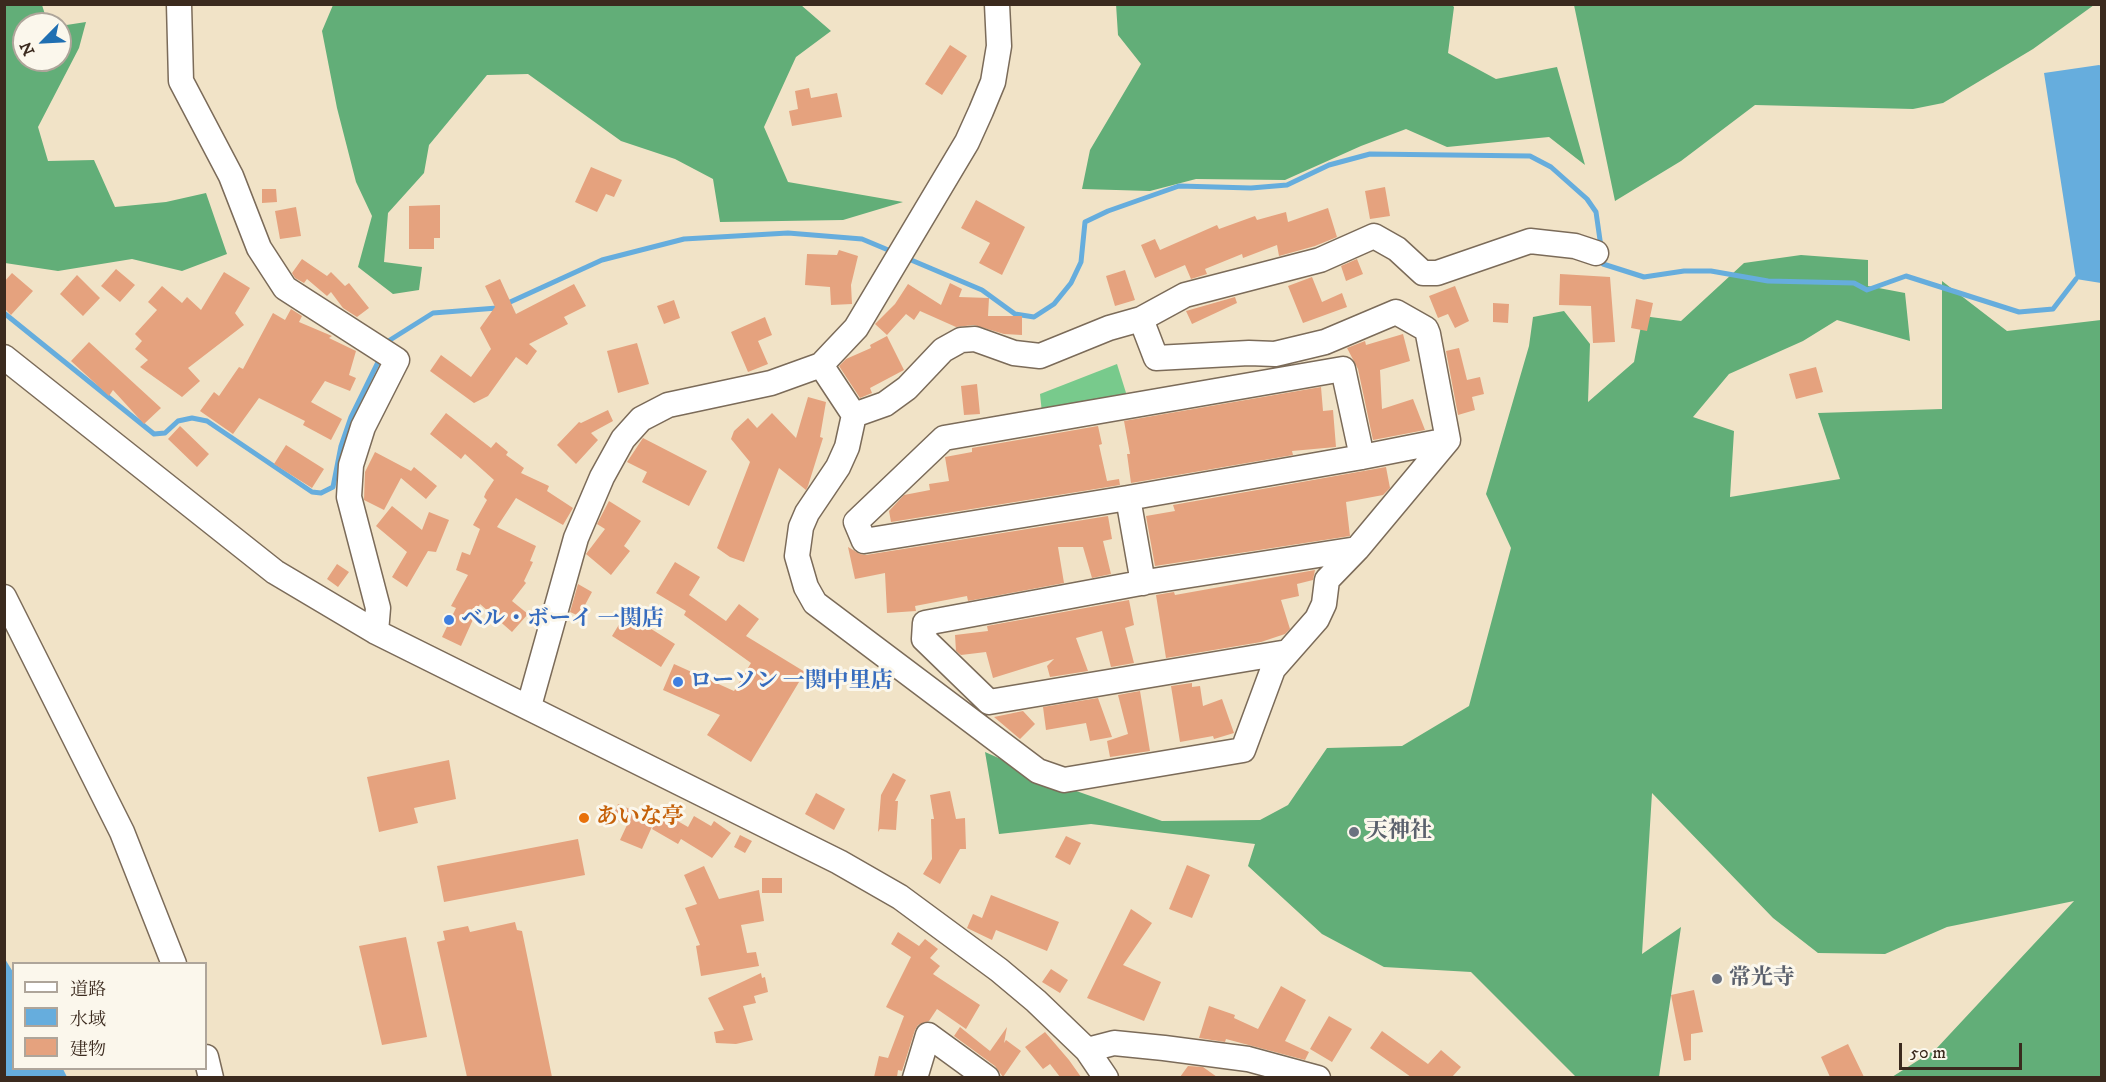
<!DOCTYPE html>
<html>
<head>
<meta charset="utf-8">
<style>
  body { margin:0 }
  #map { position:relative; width:2106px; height:1082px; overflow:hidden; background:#f1e3c7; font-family:"IM FELL DW Pica","Noto Serif JP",serif }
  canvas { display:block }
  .frame { position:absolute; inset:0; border:6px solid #3b2a1e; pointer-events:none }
  .legend { position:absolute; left:12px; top:962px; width:195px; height:108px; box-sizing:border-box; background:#fbf7ec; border:2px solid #aea59a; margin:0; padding:8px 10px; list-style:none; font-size:18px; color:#3b2a1e }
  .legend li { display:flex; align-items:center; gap:12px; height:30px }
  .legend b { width:30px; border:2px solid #aea59a }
  .north { position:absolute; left:12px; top:12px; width:60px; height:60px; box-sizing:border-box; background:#fbf7ec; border:2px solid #aea59a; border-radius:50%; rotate:246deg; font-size:16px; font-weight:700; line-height:24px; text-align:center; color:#3b2a1e }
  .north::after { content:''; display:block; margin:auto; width:21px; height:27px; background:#1f6fb2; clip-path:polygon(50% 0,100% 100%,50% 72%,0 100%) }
  .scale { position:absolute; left:1899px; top:1043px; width:123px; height:27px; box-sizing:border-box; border:3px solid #3b2a1e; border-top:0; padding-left:8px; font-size:18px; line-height:21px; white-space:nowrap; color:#3b2a1e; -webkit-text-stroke:4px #fbf7ec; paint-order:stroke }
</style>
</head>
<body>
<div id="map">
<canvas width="2106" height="1082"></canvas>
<div class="frame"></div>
<ul class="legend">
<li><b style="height:8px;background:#fff"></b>道路</li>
<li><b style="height:16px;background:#66addd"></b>水域</li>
<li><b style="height:16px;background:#e5a27e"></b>建物</li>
</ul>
<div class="north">N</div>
<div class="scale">50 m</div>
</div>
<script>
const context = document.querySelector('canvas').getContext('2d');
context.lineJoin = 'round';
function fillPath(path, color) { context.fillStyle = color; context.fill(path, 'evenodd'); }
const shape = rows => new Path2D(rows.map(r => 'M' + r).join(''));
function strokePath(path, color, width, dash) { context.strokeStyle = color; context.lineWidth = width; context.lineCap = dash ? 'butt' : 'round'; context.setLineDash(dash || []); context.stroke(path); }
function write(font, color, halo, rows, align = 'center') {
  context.font = font + ' "IM FELL DW Pica","Noto Serif JP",serif'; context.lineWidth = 6; context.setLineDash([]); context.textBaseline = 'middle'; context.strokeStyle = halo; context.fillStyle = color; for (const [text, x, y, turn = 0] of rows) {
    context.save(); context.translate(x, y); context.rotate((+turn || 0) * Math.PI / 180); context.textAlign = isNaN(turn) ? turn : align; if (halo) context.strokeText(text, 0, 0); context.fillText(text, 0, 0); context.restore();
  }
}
fillPath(shape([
  [1117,364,1127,396,1042,413,1040,394]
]), '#78ca8c');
fillPath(shape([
  [1116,4,1452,5,1454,7,1448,53,1496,79,1557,67,1585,165,1549,137,1447,147,1406,129,1361,146,1285,180,1196,179,1150,191,1082,189,1090,150,1141,64,1118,35],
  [4,5,42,5,48,24,24,24,24,60,60,60,60,26,86,22,79,48,38,127,48,161,94,160,115,207,166,202,206,193,227,254,182,271,132,259,58,271,5,263],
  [333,5,801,5,831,31,796,57,764,127,788,182,903,202,843,220,720,222,713,179,675,159,621,141,528,74,487,75,429,145,424,173,388,213,384,262,422,267,419,290,393,294,358,267,372,216,356,182,337,108,322,31],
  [1574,5,1574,4,2094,5,2033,49,1943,103,1913,109,1755,105,1681,161,1615,201],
  [1801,255,1868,260,1868,286,1905,293,1910,341,1837,320,1803,341,1729,374,1693,417,1734,431,1730,497,1840,479,1818,413,1942,409,1942,281,2007,331,2101,320,2101,1077,1892,1077,1936,1049,2074,901,1947,927,1885,954,1818,953,1773,918,1652,793,1642,954,1681,927,1659,1077,1576,1077,1471,972,1384,967,1322,934,1248,866,1255,844,1091,824,999,834,985,752,1062,786,1162,821,1260,820,1288,805,1327,748,1402,746,1469,706,1511,548,1486,494,1529,346,1533,317,1564,311,1590,344,1588,402,1634,362,1643,316,1681,321,1744,263]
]), '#62ae78');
fillPath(shape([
  [2099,65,2102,66,2101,283,2076,279,2044,73],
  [5,959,13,972,14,1068,63,1069,67,1077,5,1077]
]), '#66addd');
strokePath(shape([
  [1602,256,1603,264,1644,277,1684,271,1711,271,1768,281,1854,283,1867,290,1906,276,2019,312,2053,309,2076,279],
  [904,257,982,290,1015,314,1034,317,1054,304,1071,283,1081,262,1085,222,1108,211,1179,186,1251,188,1287,185,1329,165,1370,154,1530,156,1551,167,1587,199,1596,212,1601,247],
  [4,313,154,434,165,433,178,421,192,418,207,421,312,492,321,493,333,487,341,446,351,417,381,356],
  [387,346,390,340,433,313,497,308,602,260,684,239,788,233,862,239,893,252]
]), '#66addd', 5);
fillPath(shape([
  [950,45,967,56,942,95,925,84],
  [809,88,811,98,837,93,842,117,792,126,789,111,798,109,795,91],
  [591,167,622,180,614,197,606,194,597,212,575,202],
  [1385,187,1390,216,1370,219,1365,191],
  [262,189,276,189,277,202,262,203],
  [976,200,1025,227,1002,275,979,263,990,243,961,228],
  [440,205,440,238,434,238,434,249,409,249,409,206],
  [296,207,301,236,280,239,275,211],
  [1328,208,1337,237,1315,246,1279,256,1277,245,1243,258,1242,254,1205,269,1207,274,1191,279,1185,265,1155,278,1141,245,1155,239,1160,250,1217,225,1219,229,1255,216,1257,220,1286,212,1288,222],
  [839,250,858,256,851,285,852,304,831,305,830,287,805,285,807,254,837,255],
  [302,259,327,276,331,272,345,286,349,283,369,308,357,317,343,308,331,292,327,296,307,279,304,283,295,278,292,273],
  [1357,259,1363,274,1346,281,1341,266],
  [116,269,135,285,120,302,101,286],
  [1125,270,1135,300,1115,306,1106,276],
  [224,272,250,288,235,313,244,325,188,368,200,381,182,397,140,367,148,360,135,349,142,341,135,334,157,310,148,302,162,286,182,303,187,297,201,310],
  [12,273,33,291,11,315,4,308,4,282],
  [1560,274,1610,277,1615,342,1593,343,1591,306,1559,305],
  [77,275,100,298,83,316,60,294],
  [1312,277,1322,302,1342,293,1347,307,1303,323,1288,286],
  [500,279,516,314,574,284,586,306,564,317,568,324,529,344,537,351,527,365,516,357,488,396,474,403,430,371,441,355,471,377,491,349,480,328,495,307,485,286],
  [950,283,962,289,959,297,989,298,988,316,1022,316,1022,335,1004,334,974,325,956,327,920,311,914,320,906,314,887,335,875,324,895,304,908,284,941,305],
  [1455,286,1469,321,1455,328,1448,314,1438,318,1429,296],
  [1235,297,1237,303,1192,324,1186,311],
  [1636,299,1653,303,1647,331,1631,328],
  [674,300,680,318,664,324,657,306],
  [1493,303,1509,304,1508,323,1493,322],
  [291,309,302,316,299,322,332,336,329,338,356,351,349,375,356,378,350,391,325,381,311,402,342,419,331,440,303,425,305,421,259,398,233,434,200,411,214,392,219,396,239,367,243,369,273,313,285,320],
  [765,317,772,335,758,341,768,364,748,372,731,332],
  [1403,334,1410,361,1380,370,1382,409,1413,399,1425,430,1373,440,1358,369,1347,348,1365,341,1366,345],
  [887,336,904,370,870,388,872,393,860,398,839,366,846,359,871,348,870,345],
  [89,342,161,408,144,424,113,390,109,396,71,361],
  [637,343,649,384,618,393,607,351],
  [1459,348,1467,380,1480,377,1484,394,1472,397,1475,410,1458,415,1446,351],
  [1816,367,1823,392,1796,399,1789,374],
  [977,384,980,414,964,415,961,386],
  [1321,387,1323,411,1333,410,1336,447,1292,451,1293,455,1131,483,1127,454,1130,454,1124,421],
  [808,397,826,402,820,437,823,438,808,486,806,490,779,468,744,562,730,557,717,548,750,462,731,439,734,431,748,418,757,428,772,413,796,438],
  [608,410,613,421,591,433,598,440,576,464,557,445,579,422,581,423],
  [446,413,491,448,496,442,508,452,506,455,524,468,521,473,549,486,547,491,573,508,563,525,516,498,497,527,536,546,530,561,533,562,524,581,526,583,512,601,528,614,512,632,480,604,461,646,442,637,456,608,451,606,468,575,456,570,462,552,470,555,480,529,473,525,487,500,484,497,486,492,494,480,465,454,461,459,430,434],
  [180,426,209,454,197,467,168,439],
  [1098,426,1102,444,1099,445,1107,481,1119,479,1120,485,891,522,889,511,904,495,930,490,929,484,949,481,945,457,972,452,972,448],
  [643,438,707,471,689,506,642,482,647,472,627,462],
  [286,445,324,469,312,488,274,464],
  [375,452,411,471,414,467,437,486,426,499,401,478,384,510,364,500,365,472],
  [1386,467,1390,488,1383,495,1346,502,1350,536,1155,566,1146,516,1175,511,1173,505],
  [609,501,641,521,624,546,630,551,611,575,586,554,605,529,597,524],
  [392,506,422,530,429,512,449,520,436,552,428,551,407,587,392,577,407,552,376,526],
  [1108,516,1112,539,1103,541,1111,574,1092,578,1083,547,1058,547,1064,583,968,601,967,596,915,606,916,611,887,613,885,573,855,579,848,547,860,554,866,555],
  [675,562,700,577,689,595,726,621,739,604,759,619,746,636,805,672,751,762,707,735,720,715,663,690,674,664,734,691,751,663,684,615,686,611,656,593],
  [337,564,349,572,338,587,327,579],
  [1315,570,1313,580,1297,584,1299,596,1281,600,1290,629,1285,634,1261,642,1166,658,1156,595,1174,592,1175,595],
  [578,584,592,592,579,616,570,612],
  [1129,600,1134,625,1125,628,1134,663,1111,667,1102,631,1076,638,1088,671,1050,677,1047,666,1054,659,993,678,986,652,961,655,956,651,955,635,988,631,987,626],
  [626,613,675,644,661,667,612,636],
  [1192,683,1192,687,1200,686,1203,706,1222,699,1234,733,1214,739,1213,736,1180,742,1171,686],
  [1140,691,1150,751,1110,757,1107,741,1128,734,1118,695],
  [1098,698,1112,737,1090,741,1086,723,1046,730,1043,707],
  [1023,711,1035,724,1020,739,994,717],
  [449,760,456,799,414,808,418,823,379,832,367,777],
  [893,773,906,780,895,801,898,801,896,830,880,829,878,832,881,795],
  [950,791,956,819,965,818,966,849,960,849,940,884,923,874,932,859,931,819,934,819,930,795],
  [816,793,845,809,834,830,805,814],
  [618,804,655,820,642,849,620,840,627,825,612,818],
  [662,812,688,827,694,816,711,826,714,821,731,833,712,858,681,839,678,844,652,829],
  [740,835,752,841,745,853,734,847],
  [1066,836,1081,843,1070,865,1055,857],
  [578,839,585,875,444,902,437,866],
  [1187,865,1210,875,1192,918,1169,909],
  [704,866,719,899,759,890,764,921,741,925,747,953,756,952,759,966,701,976,696,946,700,945,685,908,697,904,684,875],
  [762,878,782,878,782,893,762,893],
  [991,895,1059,922,1047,951,996,930,992,940,967,928,973,914,982,918],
  [1131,909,1152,923,1123,965,1161,982,1144,1021,1087,998],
  [515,922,517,930,522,931,552,1077,467,1077,437,942,445,940,443,931,468,926,470,932],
  [898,932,919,946,925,939,938,949,930,958,940,966,933,974,980,1005,966,1029,937,1009,929,1021,918,1025,915,1030,902,1071,898,1070,897,1077,874,1077,879,1056,888,1058,904,1016,886,1007,911,957,891,944],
  [406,937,427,1037,382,1045,359,946],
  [1051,969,1068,980,1060,993,1042,982],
  [761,973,762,978,765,977,768,992,754,996,756,1003,743,1006,753,1040,736,1044,716,1043,714,1032,724,1030,708,998],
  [1281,986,1306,1000,1285,1041,1309,1052,1305,1060,1226,1039,1225,1042,1199,1038,1209,1006,1235,1015,1234,1018,1258,1029],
  [1694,990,1703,1032,1691,1034,1691,1060,1684,1061,1671,995],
  [1329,1016,1352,1029,1332,1062,1310,1049],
  [960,1027,990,1051,1007,1027,1004,1043,1006,1040,1021,1051,1003,1077,995,1066,954,1036],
  [1382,1031,1428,1064,1441,1050,1461,1067,1452,1077,1411,1077,1370,1048],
  [1045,1032,1069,1060,1081,1077,1060,1077,1050,1064,1043,1069,1025,1047],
  [1848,1044,1864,1077,1830,1077,1821,1057],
  [1188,1066,1203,1067,1217,1077,1180,1077]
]), '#e5a27e');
const minor = shape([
  [179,4,181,81,231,176,259,248,285,288,397,360,363,427,351,465,349,497,378,608,376,632],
  [1141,319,1185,295,1320,260,1374,236,1397,249,1423,273,1437,273,1530,241,1575,246,1596,253],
  [4,357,275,572,376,632,839,862,900,897,999,970,1036,1001,1087,1050,1106,1078],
  [821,365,854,415,847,447,838,467,807,513,801,527,797,556,806,587,815,603,1038,771,1064,780,1243,750,1273,669,1317,619,1324,604,1327,580,1357,549,1448,440,1428,334,1426,329,1396,312,1325,342,1275,354,1249,353,1156,358,1141,319,1109,328,1040,356,1014,353,975,339,961,340,943,350,907,388,885,404,854,415],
  [1362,457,1343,369,944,438,856,522,864,541,1128,498,1362,457,1448,440],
  [1128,498,1143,583],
  [4,597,122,832,174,964],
  [1288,652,989,702,924,639,925,623,1146,582,1357,549],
  [529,706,576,538,602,477,623,439,641,419,668,405,771,383,821,365,856,328,967,142,981,111,993,82,999,46,997,4],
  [1087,1050,1114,1043,1164,1048,1248,1059,1318,1078],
  [206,1057,211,1078],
  [915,1078,928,1035,987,1078]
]);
strokePath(minor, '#7b6b59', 27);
strokePath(minor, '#fff', 24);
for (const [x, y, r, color] of [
  [449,620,6,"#3f7fe0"],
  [678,682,6,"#3f7fe0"],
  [584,818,6,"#e8710a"],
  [1354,832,6,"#6b7280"],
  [1717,979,6,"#6b7280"]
]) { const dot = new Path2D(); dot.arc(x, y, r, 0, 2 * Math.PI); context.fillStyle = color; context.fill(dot); strokePath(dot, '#fbf7ec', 2); }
write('bold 22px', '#366cbe', '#fbf7ec', [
  ["ベル・ボーイ 一関店",461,620],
  ["ローソン 一関中里店",690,682]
], 'left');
write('bold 22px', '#c56008', '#fbf7ec', [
  ["あいな亭",596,818]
], 'left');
write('bold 22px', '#5b616d', '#fbf7ec', [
  ["天神社",1366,832],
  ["常光寺",1729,979]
], 'left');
</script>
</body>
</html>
